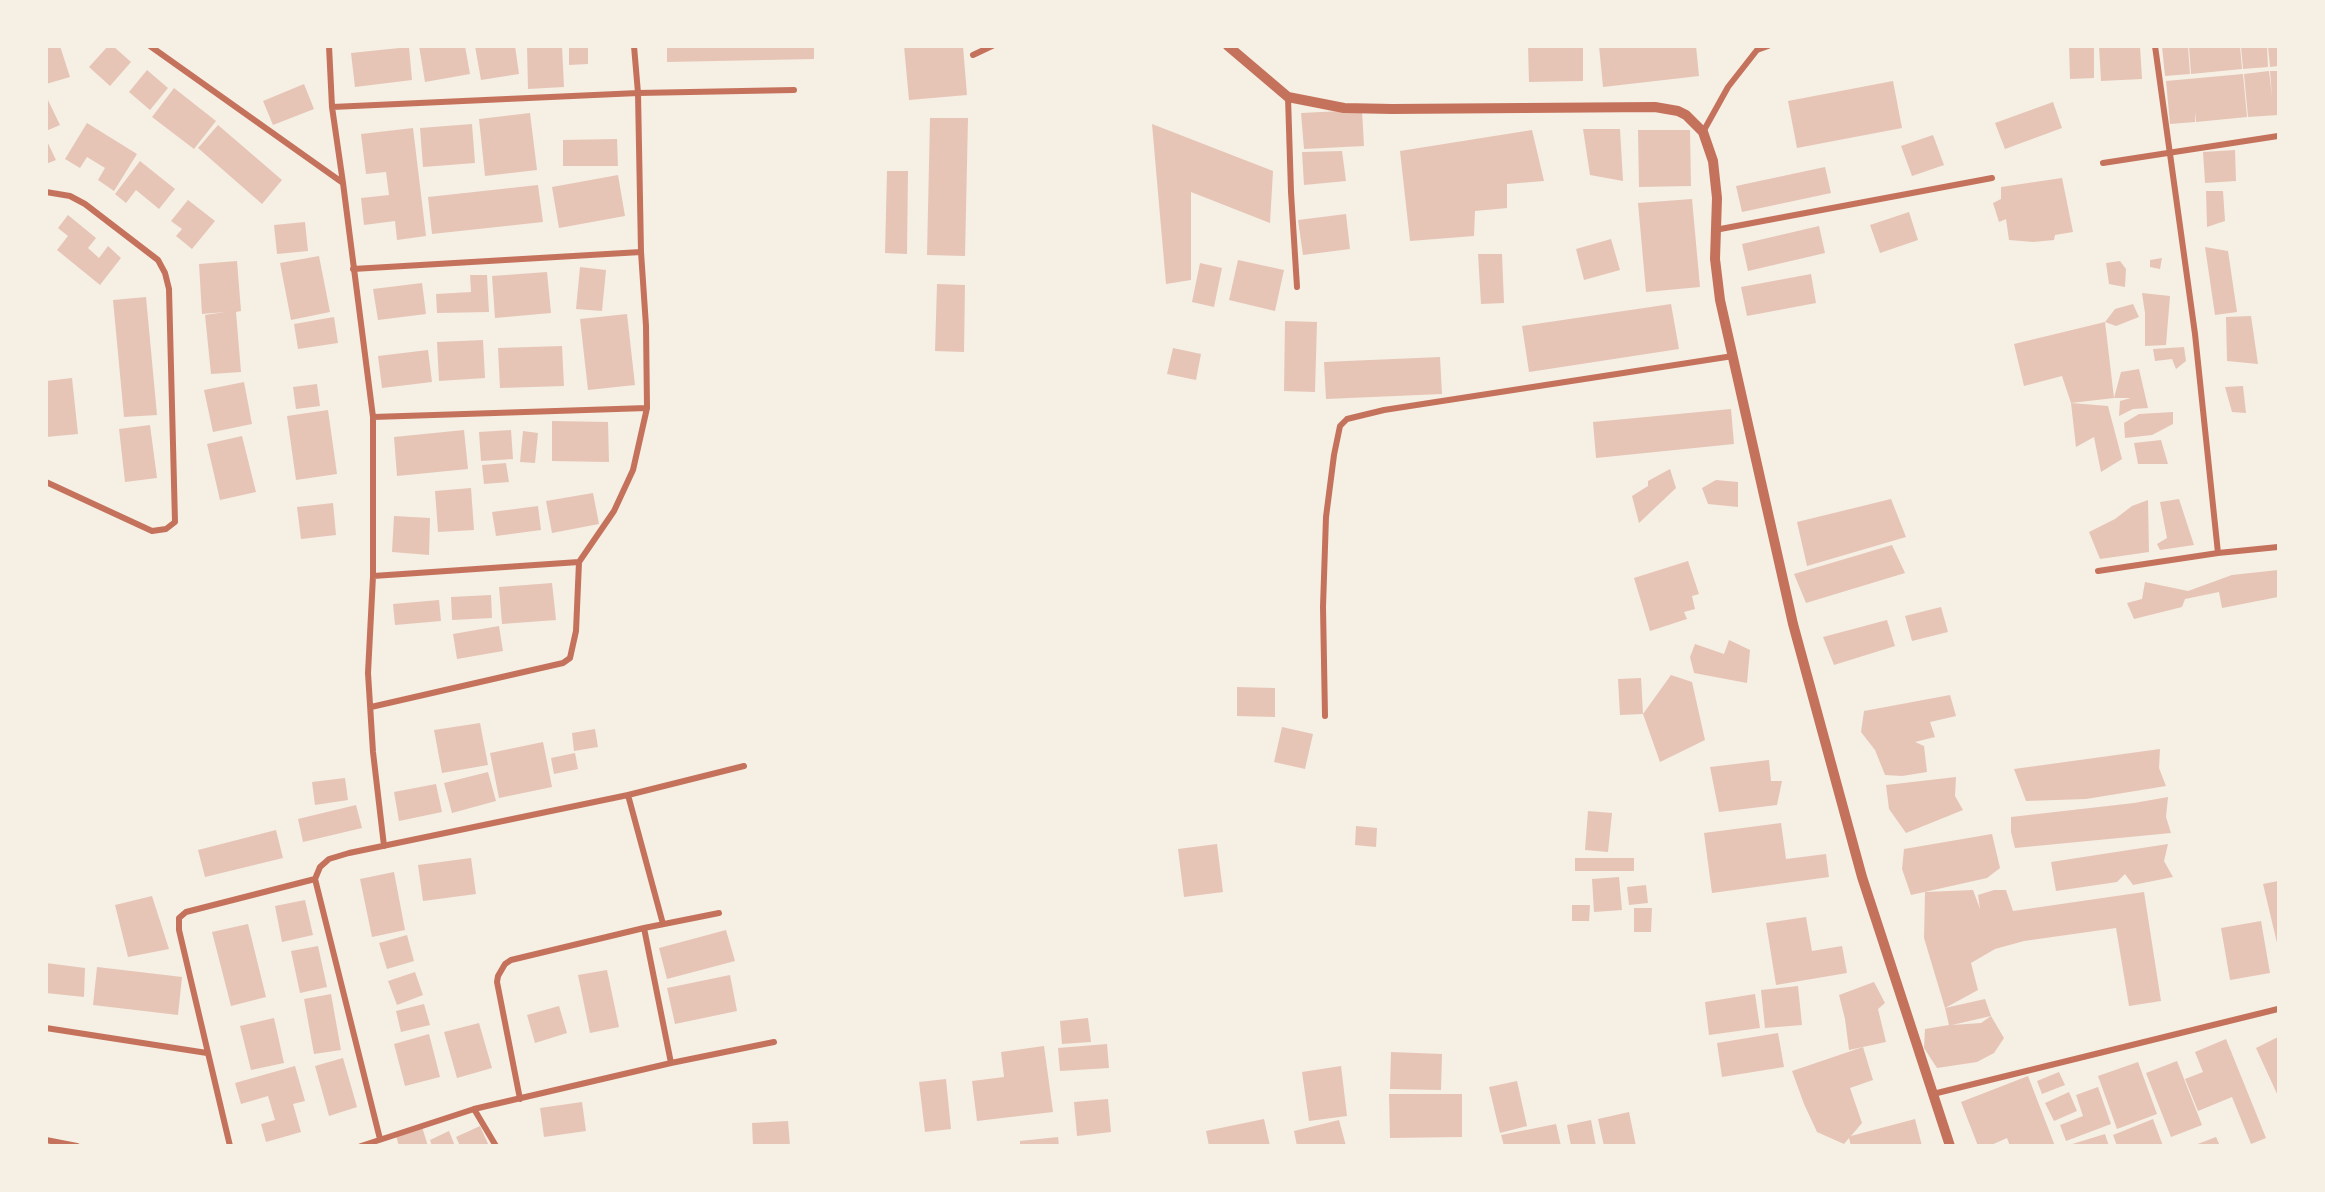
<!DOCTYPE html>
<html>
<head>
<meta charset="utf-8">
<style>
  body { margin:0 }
  #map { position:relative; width:2325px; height:1192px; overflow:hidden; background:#f6efe4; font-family:"Fira Sans",sans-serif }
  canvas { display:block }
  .frame { position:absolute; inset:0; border:48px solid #f6efe4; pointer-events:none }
</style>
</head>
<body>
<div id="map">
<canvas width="2325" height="1192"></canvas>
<div class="frame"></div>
</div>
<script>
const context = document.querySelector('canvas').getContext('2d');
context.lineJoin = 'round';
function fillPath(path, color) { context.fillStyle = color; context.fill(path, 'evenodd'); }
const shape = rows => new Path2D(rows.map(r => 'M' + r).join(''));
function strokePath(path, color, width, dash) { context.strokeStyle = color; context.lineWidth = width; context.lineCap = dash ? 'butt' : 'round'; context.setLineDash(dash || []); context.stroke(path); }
fillPath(shape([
  [51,46,60,46,70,77,46,84,46,48],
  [108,46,113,46,131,62,110,86,89,67],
  [419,46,465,46,470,74,425,82],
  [475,46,515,46,519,74,481,80],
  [527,46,562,46,564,87,528,89],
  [569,46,588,46,588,64,569,65],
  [667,46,814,46,814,59,667,62],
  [904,46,963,46,967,95,909,100],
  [1528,46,1583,46,1583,81,1529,82],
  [1599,46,1696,46,1699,76,1603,87],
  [2069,46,2094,46,2094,78,2070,79],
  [2099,46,2140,46,2142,79,2101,81],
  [2162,46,2188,46,2190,74,2165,76],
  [2189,46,2240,46,2242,69,2191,74],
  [2241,46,2267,46,2268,67,2243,69],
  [2268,46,2278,46,2278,66,2270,67],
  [409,47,412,80,355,87,351,53],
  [147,70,168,88,150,110,129,92],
  [2269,71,2272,97,2270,71,2278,71,2278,115,2248,117,2244,74],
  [2243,74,2247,117,2196,122,2195,112,2195,122,2170,124,2166,81],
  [1893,81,1902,128,1797,148,1788,101],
  [304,84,314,109,273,125,263,101],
  [174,88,216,121,194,149,152,117],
  [46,96,60,125,46,131],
  [2053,102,2062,128,2005,149,1995,123],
  [1362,110,1364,146,1304,149,1301,113],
  [530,113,537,170,485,176,479,119],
  [930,118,968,118,965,256,927,255],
  [87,123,137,154,114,191,98,180,105,168,87,157,80,168,65,159],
  [472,124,475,163,423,167,420,128],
  [1152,124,1273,171,1270,223,1191,192,1191,280,1166,284],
  [218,125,282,180,262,204,198,148],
  [413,128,426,236,397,240,395,221,364,225,361,198,389,195,386,172,366,174,361,134],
  [1583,129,1620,129,1623,181,1590,175],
  [1532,130,1544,181,1507,184,1507,208,1475,211,1474,236,1410,241,1400,151],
  [1638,130,1690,130,1691,186,1639,187],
  [1933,135,1944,165,1912,176,1901,146],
  [46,139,56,160,46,164],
  [617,139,618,166,563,166,563,140],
  [2235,150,2236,181,2205,183,2203,152],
  [1342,151,1346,181,1304,185,1302,152],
  [140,161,175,189,159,209,136,190,126,203,115,194],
  [1825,167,1831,193,1742,212,1736,186],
  [887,171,908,171,907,254,885,253],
  [618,175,625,216,559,228,552,187],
  [2062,178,2073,232,2055,235,2054,240,2033,242,2009,240,2006,219,1999,222,1993,203,2001,199,2001,187],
  [538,185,543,222,432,234,428,197],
  [2206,191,2223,191,2225,221,2207,227],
  [1692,199,1700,287,1646,292,1638,203],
  [188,200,215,221,192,249,176,236,182,229,171,221],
  [1909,212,1918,240,1880,253,1870,225],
  [1346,214,1350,249,1303,255,1298,220],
  [68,215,96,238,88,248,99,258,108,246,121,258,100,285,57,250,68,236,58,228],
  [305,222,308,251,277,254,274,225],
  [1819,226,1825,253,1748,271,1742,244],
  [1611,239,1620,270,1584,280,1576,249],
  [2205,247,2228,251,2237,312,2215,315],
  [1478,254,1502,254,1504,303,1481,304],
  [319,256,330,312,291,320,280,263],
  [2162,258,2160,269,2150,267,2150,260],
  [1238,260,1284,270,1275,311,1229,300],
  [237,261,241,311,236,312,241,372,211,374,205,315,226,312,202,314,199,264],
  [2120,261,2126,269,2125,287,2109,284,2106,263],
  [1200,263,1222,268,1214,307,1192,302],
  [580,267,606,270,602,311,576,309],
  [547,272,551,313,495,318,492,276],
  [1811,274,1816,303,1747,316,1741,287],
  [470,275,487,275,489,312,437,313,436,294,471,292],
  [422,283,426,314,378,320,373,289],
  [937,284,965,285,964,352,935,351],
  [2142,293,2170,296,2166,345,2145,346,2145,313],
  [146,297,157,415,124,417,113,300],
  [1671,304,1679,349,1529,372,1522,326],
  [2133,304,2139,317,2116,326,2105,322,2115,309],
  [627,314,635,385,588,390,580,319],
  [2251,316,2258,364,2227,361,2226,317],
  [334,317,338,343,298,349,294,324],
  [1285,321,1317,322,1315,392,1284,391],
  [2105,322,2114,398,2071,403,2108,406,2122,459,2101,472,2094,437,2076,447,2071,403,2062,376,2024,386,2014,344],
  [483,340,485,378,439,381,437,342],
  [562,346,564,386,500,388,498,348],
  [2184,347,2186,361,2176,369,2172,359,2155,361,2153,349],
  [1173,348,1201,354,1196,380,1167,374],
  [428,350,432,382,382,388,378,356],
  [1440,357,1442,394,1326,399,1324,362],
  [2139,369,2148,408,2133,409,2119,416,2120,401,2131,398,2114,398,2121,372],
  [72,378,78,434,46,437,46,381],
  [244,382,252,424,213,432,204,390],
  [317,384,320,406,296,409,293,387],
  [2243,386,2246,413,2232,412,2225,387],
  [1731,409,1734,444,1596,458,1593,422],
  [328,410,337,474,296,480,287,416],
  [2173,412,2173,424,2152,435,2125,438,2124,423,2139,414],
  [552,421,608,422,609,462,552,461],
  [150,425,157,478,125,482,119,429],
  [464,430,468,469,397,476,394,437],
  [511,430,513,459,481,461,479,432],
  [523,431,538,433,535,463,520,462],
  [242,436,256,492,220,500,207,444],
  [2161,440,2168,464,2138,464,2134,443],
  [506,463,509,482,484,484,482,465],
  [1670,469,1676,488,1639,523,1632,496,1648,486,1648,481],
  [1716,480,1738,482,1738,507,1708,504,1702,488],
  [471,488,474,530,438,532,435,491],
  [593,493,599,524,552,533,546,501],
  [1891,499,1906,537,1807,566,1797,522],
  [2179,499,2194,545,2160,550,2157,544,2167,538,2160,502],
  [2148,500,2149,552,2100,559,2089,532,2115,519,2132,506],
  [333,503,336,535,301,539,297,507],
  [538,506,541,530,496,536,492,512],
  [394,516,430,518,429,555,392,552],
  [1892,545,1905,573,1806,603,1794,574],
  [1688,561,1699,594,1692,596,1695,609,1684,612,1687,619,1650,631,1634,578],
  [2278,570,2278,597,2222,608,2219,592,2185,599,2182,607,2134,619,2127,603,2142,599,2145,582,2188,591,2232,575],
  [552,583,556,620,502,624,499,587],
  [491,595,492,618,452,620,451,597],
  [439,600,441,621,395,625,393,604],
  [1941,607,1948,632,1912,641,1905,616],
  [1887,620,1895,646,1834,665,1823,637],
  [499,626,503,651,457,659,453,634],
  [1729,640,1750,650,1747,683,1694,673,1690,657,1695,644,1724,654],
  [1671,675,1692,682,1705,740,1660,762,1643,714],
  [1641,678,1643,714,1620,715,1618,679],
  [1237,687,1275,688,1275,717,1237,716],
  [1950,695,1956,716,1930,722,1935,737,1915,742,1924,746,1927,772,1902,776,1885,775,1875,750,1861,732,1864,711],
  [480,723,488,765,442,773,434,730],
  [1282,727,1313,734,1305,769,1274,762],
  [595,729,598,747,574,751,572,733],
  [543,742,552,787,499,798,490,753],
  [2160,749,2159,768,2166,786,2086,799,2026,801,2014,769],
  [575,753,578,769,554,774,551,758],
  [1769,760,1771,781,1782,781,1777,805,1719,812,1710,767],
  [488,772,496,801,452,813,444,783],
  [1956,777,1955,796,1963,810,1906,833,1889,809,1886,785],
  [345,778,348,800,315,805,312,782],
  [436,784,442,812,399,821,394,792],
  [2168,797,2166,817,2171,833,2015,848,2011,832,2011,817,2134,803],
  [356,805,362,828,303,842,298,819],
  [1588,811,1612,813,1608,852,1585,850],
  [1781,823,1786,859,1826,854,1829,877,1712,893,1704,833],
  [1356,826,1377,828,1376,847,1355,845],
  [276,830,283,858,205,877,198,850],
  [1992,834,2000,868,1987,878,1911,895,1902,869,1904,849],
  [1217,844,1223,892,1184,897,1178,849],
  [2168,844,2164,861,2173,877,2133,885,2125,874,2117,882,2056,891,2051,862],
  [471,858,476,894,423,901,418,865],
  [1575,858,1634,858,1634,871,1575,871],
  [394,872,405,930,372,937,360,879],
  [1619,877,1622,910,1594,912,1592,879],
  [2278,881,2278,947,2263,884],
  [1646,885,1648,903,1629,905,1627,887],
  [1973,890,1980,909,1978,895,1994,890,2006,890,2013,911,2144,892,2161,1001,2129,1006,2116,928,2024,941,1995,949,1971,963,1978,990,1945,1008,1924,938,1925,892],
  [152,896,169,949,128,957,115,905],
  [305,900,313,935,282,942,275,906],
  [1572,905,1590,905,1589,921,1572,921],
  [1634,908,1652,908,1651,932,1634,932],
  [1806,917,1812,951,1842,946,1847,973,1776,985,1766,923],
  [2261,921,2270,973,2230,980,2221,928],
  [248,924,266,997,231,1006,212,932],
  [726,930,735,961,667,979,659,948],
  [407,935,414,961,387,969,379,943],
  [318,946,327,987,300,993,291,951],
  [46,963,85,968,84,997,46,993],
  [97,967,182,977,178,1015,93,1005],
  [607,970,619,1027,590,1033,578,975],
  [415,972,423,995,397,1005,388,981],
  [730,975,737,1011,675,1024,667,988],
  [1874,982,1885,1003,1878,1009,1886,1042,1863,1047,1873,1080,1850,1088,1862,1123,1851,1136,1915,1119,1922,1146,1851,1146,1849,1138,1844,1144,1817,1132,1804,1104,1792,1071,1863,1047,1849,1050,1845,1019,1839,995],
  [1798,986,1802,1025,1765,1028,1761,990],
  [331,994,341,1050,314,1054,304,999],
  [1755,994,1760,1028,1709,1035,1705,1002],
  [1985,999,1991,1016,2004,1038,1994,1053,1977,1062,1937,1068,1924,1048,1925,1029,1949,1025,1945,1008],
  [1991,1016,1981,1023,1952,1025],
  [424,1004,430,1025,401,1032,396,1011],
  [559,1006,567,1033,535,1043,527,1015],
  [274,1018,284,1063,251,1070,240,1026],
  [1088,1018,1091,1042,1062,1044,1060,1021],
  [479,1023,492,1068,457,1078,444,1032],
  [1778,1033,1784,1067,1722,1077,1717,1043],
  [429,1034,440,1077,405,1086,394,1044],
  [2278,1037,2278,1096,2256,1048],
  [2226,1039,2266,1138,2251,1144,2232,1097,2198,1111,2185,1079,2203,1072,2195,1052],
  [1107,1044,1109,1068,1060,1071,1058,1048],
  [1044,1046,1053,1112,977,1121,972,1081,1004,1077,1001,1052],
  [1391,1052,1442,1054,1441,1090,1390,1089],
  [343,1058,357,1107,329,1116,315,1066],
  [2177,1061,2202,1125,2171,1137,2146,1073],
  [2138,1062,2157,1114,2117,1129,2098,1076],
  [295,1066,305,1101,293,1104,301,1132,266,1142,261,1124,275,1120,268,1096,241,1104,235,1083],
  [1341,1066,1347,1116,1309,1121,1302,1072],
  [2059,1072,2065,1085,2042,1094,2037,1081],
  [2028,1076,2055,1146,2010,1146,2007,1138,1989,1146,1978,1146,1961,1102],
  [946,1079,951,1129,925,1132,919,1082],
  [1517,1081,1527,1126,1500,1133,1489,1087],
  [2098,1087,2111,1124,2066,1141,2060,1125,2083,1116,2076,1095],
  [2069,1092,2077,1111,2054,1121,2045,1103],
  [1389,1094,1462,1094,1462,1137,1390,1138],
  [1108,1099,1111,1132,1077,1136,1074,1102],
  [582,1102,586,1131,544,1137,540,1108],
  [1629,1112,1636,1146,1604,1146,1598,1119],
  [1264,1119,1270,1146,1209,1146,1206,1131],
  [2153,1119,2163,1146,2117,1146,2113,1135],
  [1339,1120,1346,1146,1297,1146,1294,1131],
  [1591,1120,1596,1146,1571,1146,1567,1125],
  [788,1121,790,1146,753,1146,752,1123],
  [1556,1124,1561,1146,1504,1146,1501,1135],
  [480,1126,489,1146,460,1146,456,1137],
  [422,1127,428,1146,399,1146,396,1136],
  [449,1131,455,1146,432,1146,430,1140],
  [2105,1134,2109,1146,2069,1146,2069,1145],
  [1058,1137,1059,1146,1020,1146,1020,1141],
  [2216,1137,2220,1146,2195,1146,2195,1145]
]), '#e6c5b7');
strokePath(shape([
  [150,46,343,183,373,417,373,576,368,673,373,752,384,846],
  [329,46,332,107,343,183],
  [973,55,992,46],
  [1288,97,1291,192,1297,287],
  [332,107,638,93,794,90],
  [1703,132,1728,87,1757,50,1768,46],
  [2103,163,2278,136],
  [46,192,70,196,85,204,158,260,165,273,169,289,175,522,166,529,152,531,46,482],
  [1715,230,1992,178],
  [353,269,641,252],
  [373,417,647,408],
  [2218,553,2278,547],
  [2098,571,2218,553,2195,334,2155,46],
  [373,576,579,562],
  [371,707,563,663,570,658,576,631,579,562,614,511,633,470,647,408,646,326,641,252,638,93,634,46],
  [1325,716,1323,607,1326,517,1334,455,1340,426,1347,419,1384,410,1733,356],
  [628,795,663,924],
  [644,928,671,1063],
  [46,1028,207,1053],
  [1933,1094,2278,1009],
  [520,1099,497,982,498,976,505,964,511,960,644,928,719,913],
  [474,1109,671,1063,774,1042],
  [380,1139,315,879,320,867,329,859,349,853,628,795,744,766],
  [46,1140,77,1146],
  [230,1146,179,930,179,918,186,912,315,879],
  [361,1146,474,1109,496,1146]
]), '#c5725c', 6);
strokePath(shape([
  [1228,46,1288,97,1344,108,1392,109,1655,107,1678,111,1686,115,1703,132,1713,161,1717,198,1715,259,1720,300,1793,624,1862,877,1950,1146]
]), '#c5725c', 10);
</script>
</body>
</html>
